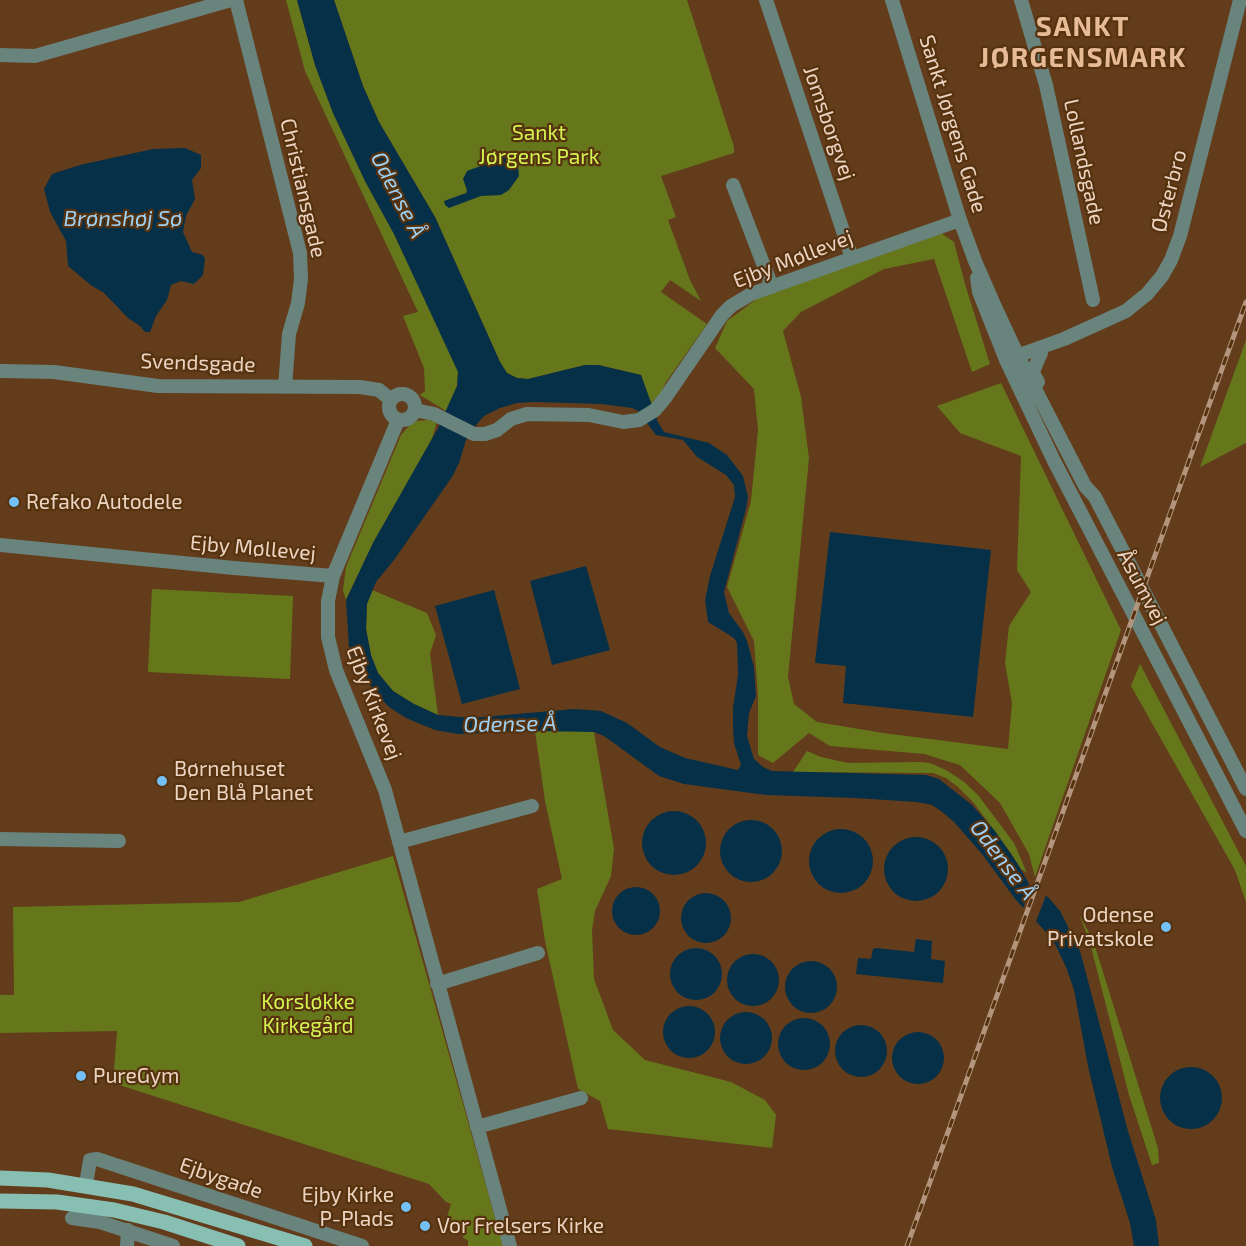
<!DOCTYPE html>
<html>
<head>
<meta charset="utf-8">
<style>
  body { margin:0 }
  canvas { display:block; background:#623c1b }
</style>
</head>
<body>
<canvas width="1246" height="1246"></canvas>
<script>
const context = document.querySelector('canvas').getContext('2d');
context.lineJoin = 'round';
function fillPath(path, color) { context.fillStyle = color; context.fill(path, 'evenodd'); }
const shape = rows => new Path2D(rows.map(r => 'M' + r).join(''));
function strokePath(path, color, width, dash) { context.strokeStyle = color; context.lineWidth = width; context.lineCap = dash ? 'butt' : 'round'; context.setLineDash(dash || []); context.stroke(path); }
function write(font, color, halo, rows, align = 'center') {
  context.font = font + ' "Exo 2",sans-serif'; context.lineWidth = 4.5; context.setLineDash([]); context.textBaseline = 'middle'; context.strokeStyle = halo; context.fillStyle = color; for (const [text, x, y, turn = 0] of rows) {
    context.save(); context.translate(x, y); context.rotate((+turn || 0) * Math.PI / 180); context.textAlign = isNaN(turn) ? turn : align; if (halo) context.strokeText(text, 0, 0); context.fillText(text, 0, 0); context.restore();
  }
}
fillPath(shape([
  [286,0,297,0,315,65,333,113,365,181,394,234,455,363,458,372,457,386,446,411,420,395,425,391,424,368,403,316,418,312,305,71],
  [334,0,687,0,734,147,734,153,661,176,676,217,668,220,690,280,701,301,670,280,661,292,707,324,666,382,661,393,651,403,641,375,599,365,585,365,528,379,517,378,507,373,500,362,435,217,379,122,363,86],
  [941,233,954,242,965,284,990,364,972,372,934,259,884,269,801,312,783,331,801,397,809,458,788,677,794,704,817,722,883,733,1008,749,1012,703,1005,663,1009,626,1031,592,1017,570,1021,456,960,433,937,406,1001,383,1121,630,1035,877,1029,854,1000,803,960,765,924,754,830,746,809,733,773,763,758,755,758,696,754,641,727,587,751,501,758,430,754,389,715,348,727,321,758,298],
  [1246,340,1246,443,1200,467],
  [427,420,437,421,432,439,373,543,346,600,343,590,346,567,401,435,410,425,417,421],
  [152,589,293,596,290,679,148,672],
  [372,590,427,613,436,635,430,654,438,715,414,704,393,691,378,673,371,655,366,629,367,604],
  [1140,664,1246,866,1246,902,1235,870,1131,686],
  [583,730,594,732,614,849,611,876,595,911,592,930,594,979,613,1030,645,1060,731,1082,765,1100,776,1115,772,1148,608,1129,600,1101,578,1089,545,941,537,889,562,879,545,801,535,731],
  [807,751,821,757,848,763,918,762,930,763,946,770,963,781,978,795,1014,843,1027,873,1021,869,1011,853,973,802,958,787,946,778,933,773,793,772],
  [393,856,503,1246,468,1246,468,1240,463,1238,465,1228,446,1220,451,1204,446,1202,429,1184,113,1083,117,1031,0,1033,0,995,14,995,13,907,239,902],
  [1079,914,1093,940,1158,1148,1159,1163,1152,1165,1129,1095,1090,943]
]), '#65771a');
fillPath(shape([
  [297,0,334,0,363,86,379,122,435,217,500,362,507,373,517,378,528,379,585,365,598,365,641,375,658,422,664,432,709,443,727,455,743,476,748,497,746,509,724,592,729,613,743,632,747,641,754,667,756,696,749,713,747,736,754,759,763,767,772,771,926,775,939,779,972,805,995,831,1017,863,1029,884,1028,887,1048,897,1060,911,1080,951,1128,1131,1156,1220,1159,1246,1134,1246,1130,1223,1112,1167,1088,1066,1074,990,1066,967,1056,946,1046,932,1016,900,982,854,954,822,941,811,932,805,917,802,855,798,766,795,684,784,659,776,604,736,594,732,535,731,458,734,435,730,406,718,389,707,374,691,359,669,349,647,346,600,373,543,438,428,457,386,458,372,394,234,365,181,333,113,315,65],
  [535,402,601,404,632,408,638,411,656,435,683,440,697,457,726,475,734,485,735,497,710,576,705,600,708,622,734,638,737,643,738,675,733,708,733,728,734,743,741,765,738,770,685,758,660,747,627,723,601,711,574,709,471,718,438,715,414,704,393,691,378,673,371,655,366,629,367,604,376,582,394,560,452,477,459,463,466,440,477,424,484,416,500,408,517,403],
  [185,148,201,155,201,168,192,180,195,199,186,216,183,232,192,252,203,255,205,259,203,275,194,284,181,281,171,285,167,300,156,316,150,332,145,332,140,326,128,318,103,292,92,286,68,266,66,241,50,212,44,189,52,174,80,165,153,149],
  [513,154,517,160,511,163,512,167,518,166,519,176,509,190,501,195,481,196,449,208,445,205,444,201,466,193,467,190,463,179,467,171],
  [830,532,991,550,973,717,843,703,846,666,815,663],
  [586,566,610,650,552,665,530,581],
  [494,590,520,689,462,704,435,606],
  '642 843a32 32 0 1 1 64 0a32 32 0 1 1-64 0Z',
  '720 851a31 31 0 1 1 62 0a31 31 0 1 1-62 0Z',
  '809 861a32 32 0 1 1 64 0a32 32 0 1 1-64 0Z',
  '884 869a32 32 0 1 1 64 0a32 32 0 1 1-64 0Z',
  '612 911a24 24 0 1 1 48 0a24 24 0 1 1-48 0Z',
  '681 918a25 25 0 1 1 50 0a25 25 0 1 1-50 0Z',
  [916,939,932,941,931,959,945,961,943,983,856,974,858,958,871,959,873,949,876,948,914,952],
  '670 974a26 26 0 1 1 52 0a26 26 0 1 1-52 0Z',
  '727 980a26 26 0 1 1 52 0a26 26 0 1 1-52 0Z',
  '785 987a26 26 0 1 1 52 0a26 26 0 1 1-52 0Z',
  '663 1032a26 26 0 1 1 52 0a26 26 0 1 1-52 0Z',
  '720 1038a26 26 0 1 1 52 0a26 26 0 1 1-52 0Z',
  '778 1044a26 26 0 1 1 52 0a26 26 0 1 1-52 0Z',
  '835 1051a26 26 0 1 1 52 0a26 26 0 1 1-52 0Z',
  '892 1058a26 26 0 1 1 52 0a26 26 0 1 1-52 0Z',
  '1160 1098a31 31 0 1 1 62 0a31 31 0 1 1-62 0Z'
]), '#053048');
fillPath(shape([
  [1032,885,1047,893,1035,924,1022,911]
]), '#623c1b');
strokePath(shape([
  [236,0,300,253,301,279,298,303,289,334,285,387],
  [766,0,852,258],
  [892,0,960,220,975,261,996,309,1017,354,1085,486,1095,497,1246,789],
  [1021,0,1046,85,1093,300],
  [0,55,35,56,231,0],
  [733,185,772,287],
  [977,278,979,292,1006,360,1054,461,1246,831],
  [1011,358,1064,339,1126,311,1147,294,1162,276,1171,260,1180,236,1240,0],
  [0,371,54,372,158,386,360,387,379,390,391,400],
  [1038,382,1033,373,1034,369,1041,353],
  '389 407a13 13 0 1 1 26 0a13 13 0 1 1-26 0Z',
  [415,410,434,414,474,434,485,434,497,430,511,419,527,414,589,415,623,422,639,420,655,410,665,398,722,315,731,306,751,294,960,220],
  [398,420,333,576,328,601,328,637,336,670,385,790,510,1246],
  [0,545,234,568,333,576],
  [0,839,119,841],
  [399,842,532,806],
  [437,984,538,953],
  [477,1127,581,1098],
  [86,1185,90,1160,97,1159,362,1246],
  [72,1218,100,1222,173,1246],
  [127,1246,128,1230]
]), '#69837d', 14);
strokePath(shape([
  [0,1178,48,1180,133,1194,305,1246],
  [0,1201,57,1202,114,1210,164,1222,238,1246]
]), '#87bfb3', 15);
const rail = shape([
  [907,1246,1246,302]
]);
strokePath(rail, '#b3957d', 5);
strokePath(rail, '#56320f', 3, [9]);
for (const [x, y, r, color] of [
  [14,502,6,"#73c1f6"],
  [162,781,6,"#73c1f6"],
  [1166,927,6,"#73c1f6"],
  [81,1076,6,"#73c1f6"],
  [406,1207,6,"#73c1f6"],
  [425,1226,6,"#73c1f6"]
]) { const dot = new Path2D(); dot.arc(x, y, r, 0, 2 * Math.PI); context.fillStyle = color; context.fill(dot); strokePath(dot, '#56320f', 2); }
write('21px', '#ebd4c2', '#56320f', [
  ["Jomsborgvej",829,123,71],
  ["Sankt Jørgens Gade",953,124,73],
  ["Lollandsgade",1084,162,78],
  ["Christiansgade",303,188,77],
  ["Østerbro",1169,191,-75],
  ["Ejby Møllevej",793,259,-21],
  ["Svendsgade",198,363,2],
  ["Ejby Møllevej",253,548,5],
  ["Åsumvej",1142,587,62],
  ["Ejby Kirkevej",374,703,69],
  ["Ejbygade",221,1178,19]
]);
write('21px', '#d4f551', '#56320f', [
  ["Sankt",539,133],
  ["Jørgens Park",539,157],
  ["Korsløkke",308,1002],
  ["Kirkegård",308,1026]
]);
write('21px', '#ebd4c2', '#56320f', [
  ["Refako Autodele",26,502],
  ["Børnehuset",174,769],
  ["Den Blå Planet",174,793],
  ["Odense",1154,915,"right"],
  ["Privatskole",1154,939,"right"],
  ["PureGym",93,1076],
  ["Ejby Kirke",394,1195,"right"],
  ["P-Plads",394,1219,"right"],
  ["Vor Frelsers Kirke",437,1226]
], 'left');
write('italic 22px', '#9ed1f6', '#56320f', [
  ["Odense Å",398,195,63],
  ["Brønshøj Sø",123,219],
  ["Odense Å",510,724,-1],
  ["Odense Å",1003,860,53]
]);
context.letterSpacing = '1.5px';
write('bold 27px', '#e8bb97', '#56320f', [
  ["SANKT",1083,27],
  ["JØRGENSMARK",1083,58]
]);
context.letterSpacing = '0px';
</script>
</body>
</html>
